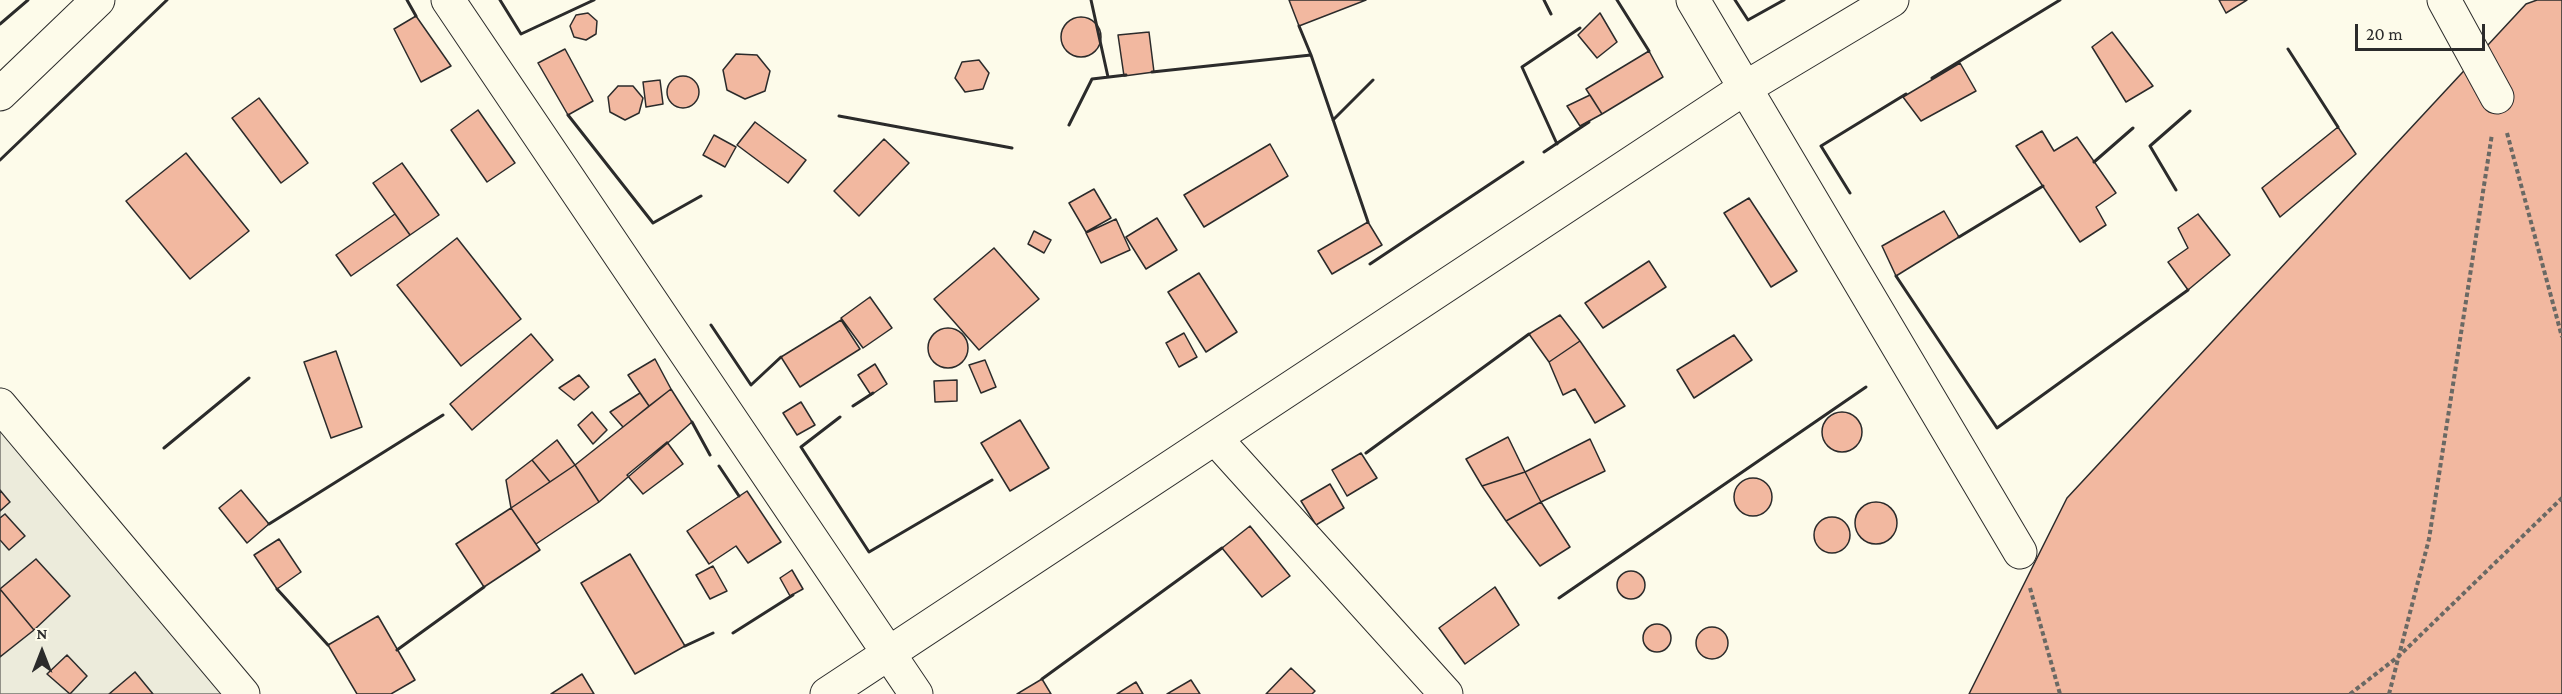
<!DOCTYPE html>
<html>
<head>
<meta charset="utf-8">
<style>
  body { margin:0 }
  #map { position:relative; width:2562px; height:694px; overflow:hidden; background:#fdfbea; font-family:"Crimson Pro",serif }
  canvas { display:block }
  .north { position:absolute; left:12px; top:622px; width:60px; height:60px; -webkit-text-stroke:4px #fdfbea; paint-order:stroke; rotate:0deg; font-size:16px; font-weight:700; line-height:24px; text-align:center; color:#2b2b2b }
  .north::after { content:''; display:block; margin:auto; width:21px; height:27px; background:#2b2b2b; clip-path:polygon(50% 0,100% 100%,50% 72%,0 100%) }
  .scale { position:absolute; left:2355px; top:24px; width:130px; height:27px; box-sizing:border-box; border:3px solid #2b2b2b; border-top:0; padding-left:8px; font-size:18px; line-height:21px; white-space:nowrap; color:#2b2b2b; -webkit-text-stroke:4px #fdfbea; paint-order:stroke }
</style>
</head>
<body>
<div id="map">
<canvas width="2562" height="694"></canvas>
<div class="north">N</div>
<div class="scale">20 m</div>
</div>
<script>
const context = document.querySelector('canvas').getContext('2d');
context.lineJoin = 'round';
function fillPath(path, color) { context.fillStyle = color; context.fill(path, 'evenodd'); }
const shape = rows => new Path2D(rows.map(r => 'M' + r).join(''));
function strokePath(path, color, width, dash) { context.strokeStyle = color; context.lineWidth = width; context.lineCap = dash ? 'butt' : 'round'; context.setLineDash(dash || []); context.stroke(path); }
const green = shape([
  [0,405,243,694,0,694,0,405]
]);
fillPath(green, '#ecebdb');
strokePath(green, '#74746e', 1.5);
const building = shape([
  [1289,0,1366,0,1299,26,1289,0],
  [2219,0,2247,0,2226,13,2219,0],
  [2537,0,2562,0,2562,694,1969,694,2067,498,2526,4,2537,0],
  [588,13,597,21,596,34,586,40,574,37,570,26,576,15,588,13],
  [1600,13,1617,42,1597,58,1578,35,1600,13],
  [416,16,451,66,421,82,394,29,416,16],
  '1061 37a20 20 0 1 1 40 0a20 20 0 1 1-40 0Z',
  [1149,32,1154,72,1124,76,1118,35,1149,32],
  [2112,32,2153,86,2126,102,2092,47,2112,32],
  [565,49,593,101,568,115,538,63,565,49],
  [1649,51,1663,77,1602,114,1586,89,1649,51],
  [736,54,757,55,770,71,765,91,745,99,727,90,723,70,736,54],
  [979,60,989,73,983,89,965,92,955,78,962,62,979,60],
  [1960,63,1976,91,1921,121,1903,97,1960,63],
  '667 92a16 16 0 1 1 32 0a16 16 0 1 1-32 0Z',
  [660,80,663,104,646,107,643,82,660,80],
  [618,86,633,86,643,98,639,113,625,120,610,112,608,97,618,86],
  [1590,95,1602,114,1580,126,1567,106,1590,95],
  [259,98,308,163,281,183,232,118,259,98],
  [478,110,515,163,487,182,451,130,478,110],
  [755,122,806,160,788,183,737,145,755,122],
  [2338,127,2356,154,2280,217,2262,188,2338,127],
  [2042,131,2054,151,2077,137,2116,193,2096,207,2106,225,2080,242,2016,146,2042,131],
  [714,135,736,147,725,167,703,155,714,135],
  [884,139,909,163,859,216,834,191,884,139],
  [1270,144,1288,176,1204,227,1184,195,1270,144],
  [186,153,249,231,190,279,126,201,186,153],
  [402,163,439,215,410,235,373,183,402,163],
  [1094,189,1111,218,1086,232,1069,203,1094,189],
  [1749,198,1797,271,1771,287,1724,213,1749,198],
  [1944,211,1959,237,1896,276,1882,246,1944,211],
  [395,214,410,235,351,276,336,255,395,214],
  [2198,214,2230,255,2188,290,2168,262,2188,248,2178,228,2198,214],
  [1157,218,1177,250,1146,269,1126,237,1157,218],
  [1116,219,1130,250,1101,263,1086,233,1116,219],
  [1368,222,1382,245,1332,274,1318,251,1368,222],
  [1034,231,1051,240,1044,253,1028,244,1034,231],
  [457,238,521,319,461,366,397,285,457,238],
  [994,248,1039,299,979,350,934,299,994,248],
  [1649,261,1666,287,1603,328,1585,303,1649,261],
  [1199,273,1237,332,1206,352,1168,292,1199,273],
  [870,297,892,328,863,348,841,318,870,297],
  [1560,315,1580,341,1549,362,1529,334,1560,315],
  [841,320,860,349,800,387,781,357,841,320],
  '928 348a20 20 0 1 1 40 0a20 20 0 1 1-40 0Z',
  [1184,333,1197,357,1179,367,1166,343,1184,333],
  [531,334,553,360,472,430,450,404,531,334],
  [1734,335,1752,360,1694,398,1677,370,1734,335],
  [1580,341,1625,406,1595,423,1575,389,1563,395,1549,362,1580,341],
  [336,351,362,427,331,438,304,362,336,351],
  [655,359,671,389,649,406,628,375,655,359],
  [985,360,996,387,981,393,969,365,985,360],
  [875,364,887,384,871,395,858,375,875,364],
  [579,375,589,387,574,400,559,388,579,375],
  [957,380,957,401,935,402,934,381,957,380],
  [671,389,692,422,599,502,575,465,671,389],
  [640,393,649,406,623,427,610,412,640,393],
  [801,402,815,425,797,435,783,413,801,402],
  '1822 432a20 20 0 1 1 40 0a20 20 0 1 1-40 0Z',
  [592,412,607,430,593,444,578,425,592,412],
  [1020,420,1049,468,1010,491,981,443,1020,420],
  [1508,437,1525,472,1482,486,1466,459,1508,437],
  [1590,439,1605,471,1541,502,1525,472,1590,439],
  [557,440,575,465,550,482,532,460,557,440],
  [667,442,683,464,643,494,627,475,667,442],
  [1361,453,1377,478,1347,496,1332,470,1361,453],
  [532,460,550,482,511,508,506,480,532,460],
  [575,465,599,502,536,544,511,508,575,465],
  [1525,472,1541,502,1506,521,1482,486,1525,472],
  '1734 497a19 19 0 1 1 38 0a19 19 0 1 1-38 0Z',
  [1330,484,1344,508,1316,525,1301,501,1330,484],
  [0,490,10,502,0,511,0,490],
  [241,490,269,524,247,543,219,508,241,490],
  [747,491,781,542,748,563,736,546,709,564,687,531,747,491],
  [1541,502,1570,547,1540,566,1506,521,1541,502],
  '1855 523a21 21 0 1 1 42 0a21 21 0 1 1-42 0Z',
  [511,508,540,550,484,587,456,544,511,508],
  [5,514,25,536,9,550,0,540,0,518,5,514],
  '1814 535a18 18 0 1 1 36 0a18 18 0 1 1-36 0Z',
  [1250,526,1290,576,1262,597,1222,548,1250,526],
  [279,539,301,572,277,589,254,555,279,539],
  [630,554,685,646,635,674,581,583,630,554],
  [36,559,70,596,34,630,0,589,36,559],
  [713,566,727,591,710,599,696,575,713,566],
  [792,570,803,589,790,596,780,578,792,570],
  '1617 585a14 14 0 1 1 28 0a14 14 0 1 1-28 0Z',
  [1495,587,1519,625,1465,664,1439,628,1495,587],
  [0,589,34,630,0,657,0,589],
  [378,616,415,680,391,694,357,694,328,645,378,616],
  '1643 638a14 14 0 1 1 28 0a14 14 0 1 1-28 0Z',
  '1696 643a16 16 0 1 1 32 0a16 16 0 1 1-32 0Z',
  [67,655,87,676,70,694,47,674,67,655],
  [1291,668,1315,691,1312,694,1266,694,1291,668],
  [135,672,153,694,109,694,135,672],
  [582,674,594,694,551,694,582,674],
  [1042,679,1051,694,1017,694,1042,679],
  [1191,680,1200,694,1167,694,1191,680],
  [1136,682,1143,694,1117,694,1136,682]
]);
fillPath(building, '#f2b8a0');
strokePath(building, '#2b2b2b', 1.5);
const minor = shape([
  [448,0,916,694],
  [1693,0,2020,552],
  [2444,0,2497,97],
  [0,94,98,0],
  [1215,438,1446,694],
  [827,694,1745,88,1892,0]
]);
const major = shape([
  [0,405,243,694]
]);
strokePath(minor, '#2b2b2b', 35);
strokePath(major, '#2b2b2b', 35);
strokePath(shape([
  [2507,133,2562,337],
  [2030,588,2060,694],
  [2350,694,2399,656,2562,498],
  [2389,694,2429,539,2492,134]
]), '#6a6964', 4, [4.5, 3]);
strokePath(minor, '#fdfbea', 33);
strokePath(major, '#fdfbea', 33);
strokePath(shape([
  [407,0,416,16],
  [500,0,521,34,594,0],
  [1091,0,1108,77],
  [1544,0,1551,14],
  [1617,0,1649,51],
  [1735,0,1748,20,1784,0],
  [0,24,28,0],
  [1299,26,1311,55],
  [2288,49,2338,127],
  [1152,72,1311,55,1368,222],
  [1932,78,2060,0],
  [568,115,653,223,701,196],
  [839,116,1012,148],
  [1333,120,1373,80],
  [1069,125,1092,79,1126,75],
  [1557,144,1522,67,1580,28],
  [1544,152,1589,122],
  [0,160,167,0],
  [2094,162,2133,128],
  [2176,190,2150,146,2190,111],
  [1850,193,1821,146,1906,94],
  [1959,237,2043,186],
  [1370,264,1523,162],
  [1896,276,1997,428,2188,290],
  [711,325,751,385,781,357],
  [853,406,873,393],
  [840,417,801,447,869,552,992,480],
  [692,422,710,455],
  [164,448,249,378],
  [1366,453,1529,334],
  [719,466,739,496],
  [269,524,443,415],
  [277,589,328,645],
  [1559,598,1866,387],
  [733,633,793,595],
  [685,646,713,633],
  [397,650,484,587],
  [1042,679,1222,548]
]), '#2b2b2b', 3);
</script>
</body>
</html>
